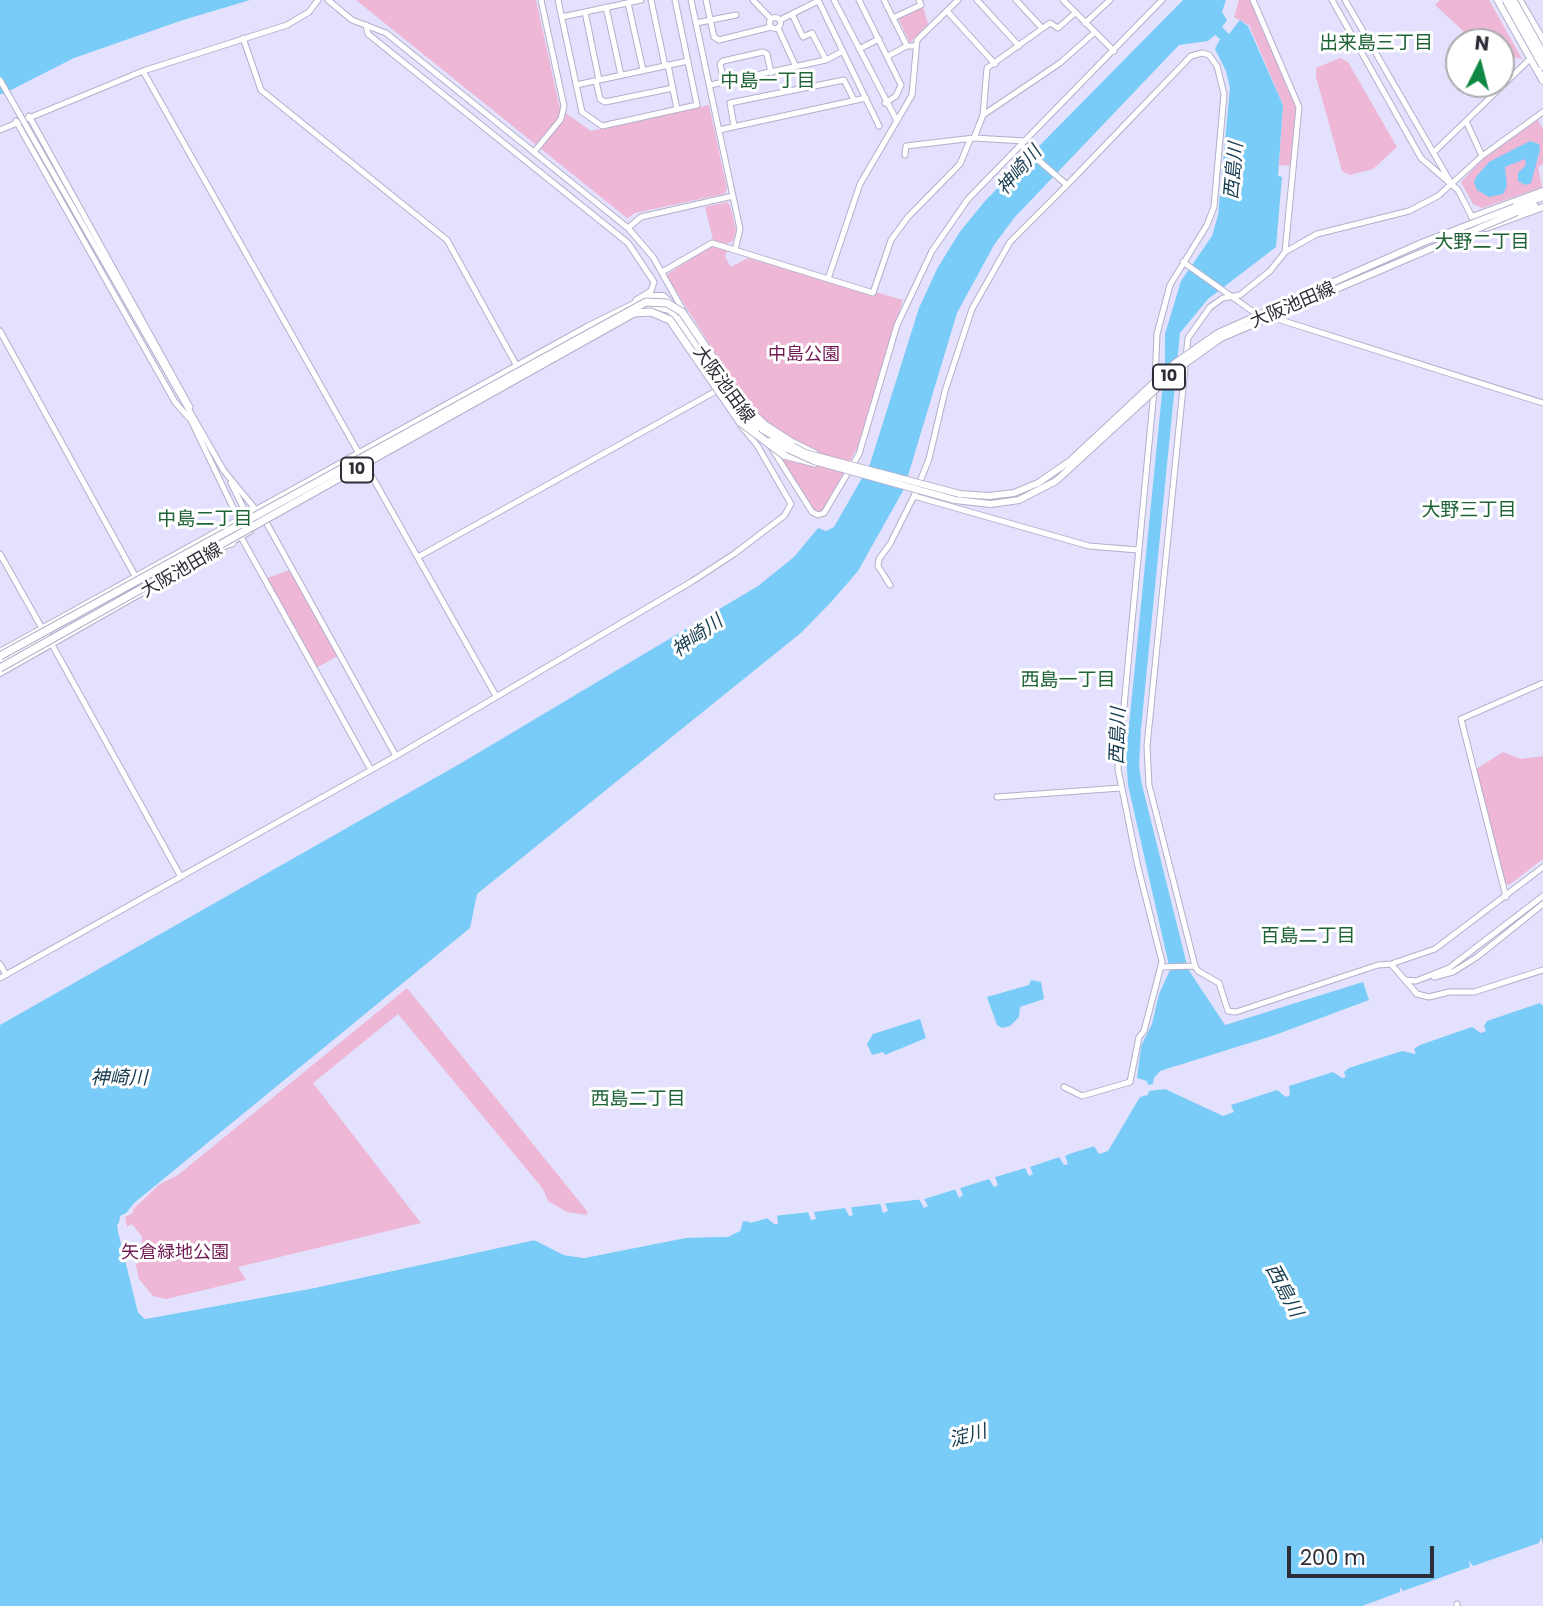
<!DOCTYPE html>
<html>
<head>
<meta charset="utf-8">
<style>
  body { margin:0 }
  #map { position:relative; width:1543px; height:1606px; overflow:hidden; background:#e3e1fd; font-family:Poppins,sans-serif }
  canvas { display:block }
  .north { position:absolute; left:1445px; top:28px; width:70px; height:70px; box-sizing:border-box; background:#fff; border:2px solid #ababaf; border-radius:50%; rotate:6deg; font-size:19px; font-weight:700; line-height:28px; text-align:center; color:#2d2d37 }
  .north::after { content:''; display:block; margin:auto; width:24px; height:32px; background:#0e8842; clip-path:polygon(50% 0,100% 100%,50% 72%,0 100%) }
  .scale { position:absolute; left:1287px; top:1546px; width:147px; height:32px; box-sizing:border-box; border:4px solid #2d2d37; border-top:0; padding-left:9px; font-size:21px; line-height:24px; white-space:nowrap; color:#2d2d37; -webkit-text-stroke:5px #fff; paint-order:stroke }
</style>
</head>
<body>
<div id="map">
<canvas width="1543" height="1606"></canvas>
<div class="north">N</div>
<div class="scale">200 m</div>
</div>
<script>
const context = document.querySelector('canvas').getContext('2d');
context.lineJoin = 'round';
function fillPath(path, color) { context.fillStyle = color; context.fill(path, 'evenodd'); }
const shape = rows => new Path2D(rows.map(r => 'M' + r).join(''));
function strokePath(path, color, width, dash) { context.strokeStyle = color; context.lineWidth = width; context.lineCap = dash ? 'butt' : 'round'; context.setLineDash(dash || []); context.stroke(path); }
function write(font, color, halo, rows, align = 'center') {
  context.font = font + ' Poppins,"Noto Sans JP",sans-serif'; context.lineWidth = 6; context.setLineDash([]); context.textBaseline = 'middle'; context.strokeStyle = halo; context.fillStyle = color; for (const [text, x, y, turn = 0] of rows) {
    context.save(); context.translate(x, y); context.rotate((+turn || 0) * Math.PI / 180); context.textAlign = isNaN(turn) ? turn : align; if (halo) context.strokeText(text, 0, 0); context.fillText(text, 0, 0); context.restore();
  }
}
fillPath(shape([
  [356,0,536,0,560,109,591,131,709,105,727,189,724,194,635,213,627,218],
  [1239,0,1251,0,1297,108,1291,166,1279,165,1283,105,1249,25,1234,17],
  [1440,0,1489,0,1522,59,1501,55,1501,42,1475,42,1435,5],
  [923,6,928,24,910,43,898,18],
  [1340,58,1348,62,1397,147,1373,169,1350,175,1342,171,1316,77,1316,68],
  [1538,120,1543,129,1543,164,1538,167,1542,187,1482,208,1473,204,1461,182,1484,158],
  [727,202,730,205,736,230,733,241,726,244,713,240,705,207],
  [711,246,727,251,725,257,731,267,748,258,874,296,875,292,903,300,857,448,822,512,814,510,666,275],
  [290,570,338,656,316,668,267,578],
  [1503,752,1521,759,1543,756,1543,859,1509,885,1505,883,1476,769],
  [407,988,587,1211,587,1215,567,1212,548,1201,543,1189,398,1014,313,1083,421,1223,238,1267,246,1280,166,1299,153,1296,139,1279,125,1217,160,1184,178,1175]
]), '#eeb7d6');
fillPath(shape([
  [0,0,250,0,183,20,74,58,3,94,0,94],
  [1183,0,1226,0,1222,12,1227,20,1222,27,1229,34,1240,20,1248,26,1283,105,1278,176,1282,177,1276,247,1208,299,1180,333,1141,729,1139,767,1142,785,1188,969,1225,1025,1363,982,1369,1000,1275,1035,1160,1071,1154,1078,1153,1084,1148,1085,1147,1081,1137,1078,1141,1046,1152,1024,1159,994,1170,970,1128,785,1126,756,1165,363,1165,334,1181,281,1212,236,1218,215,1230,88,1226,71,1215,49,1220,39,1215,35,1208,41,1179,45,1014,218,994,245,957,313,904,489,858,571,832,601,802,632,477,894,470,928,134,1203,117,1225,118,1231,138,1312,145,1319,314,1288,535,1240,564,1255,584,1258,682,1238,720,1237,740,1231,743,1221,748,1220,750,1223,767,1218,774,1224,778,1224,777,1215,808,1212,811,1220,816,1219,814,1212,845,1208,849,1216,853,1215,851,1207,880,1203,883,1213,888,1211,885,1203,919,1199,924,1208,928,1206,924,1199,955,1189,959,1198,963,1195,960,1188,989,1179,994,1187,998,1185,995,1177,1025,1168,1029,1176,1033,1174,1030,1167,1059,1157,1064,1165,1068,1164,1065,1156,1076,1150,1094,1146,1099,1154,1108,1151,1140,1097,1148,1095,1149,1091,1165,1089,1223,1116,1234,1112,1231,1105,1277,1090,1286,1097,1290,1095,1289,1086,1333,1072,1342,1078,1346,1077,1344,1072,1349,1068,1402,1051,1416,1054,1414,1049,1420,1045,1472,1027,1481,1033,1486,1031,1484,1026,1487,1021,1540,1003,1543,1006,1543,1543,1541,1537,1539,1543,1473,1566,1469,1561,1470,1567,1403,1591,1400,1587,1400,1592,1362,1606,0,1606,0,1025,463,762,758,586,794,557,818,528,826,531,834,527,870,464,919,308,937,269,959,233,985,201],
  [1530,141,1539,144,1540,150,1531,183,1525,185,1518,181,1518,173,1526,165,1525,159,1505,167,1507,186,1503,194,1489,197,1477,190,1474,182,1476,177,1489,162],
  [1031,980,1041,982,1044,999,1020,1007,1019,1017,1010,1026,1002,1028,997,1025,987,997,1029,985],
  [920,1019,926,1038,885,1055,883,1052,872,1055,867,1044,873,1034]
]), '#7accf8');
fillPath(shape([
  [1096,1143,1098,1145,924,1199,773,1216,776,1212,925,1196,1062,1155,1075,1147],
  [134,1203,133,1213,123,1218,121,1230,132,1224,142,1237,141,1259,137,1264,129,1263,142,1311,146,1316,152,1315,146,1309,152,1303,176,1302,180,1310,191,1308,188,1303,192,1299,223,1291,238,1301,288,1290,285,1283,293,1279,326,1273,329,1282,389,1269,386,1264,389,1259,424,1251,429,1254,428,1261,535,1237,565,1252,584,1254,682,1235,733,1233,740,1227,743,1217,753,1219,767,1214,771,1217,754,1222,743,1221,740,1231,728,1237,691,1237,584,1258,564,1255,534,1240,314,1288,145,1319,138,1312,118,1231,120,1216,130,1211]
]), '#e3e1fd');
const minor = shape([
  [328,0,352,20,386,33,628,228,653,257,684,312],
  [558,0,582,112,602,126,697,105,675,0],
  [651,0,665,66],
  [691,0,740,229,735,250],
  [706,0,714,37,719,40,771,27],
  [753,0,771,19],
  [818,0,879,126],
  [834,0,897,121],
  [859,0,901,85,896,96,885,103],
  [884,0,907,46,916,46],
  [977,0,1019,46],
  [1016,0,1042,28],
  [1063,0,1114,51],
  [1253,0,1299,107,1285,252,1270,271,1240,295,1223,298,1210,307,1188,338,1147,746,1149,785,1195,966,1198,971,1219,983,1228,1011,1236,1012,1378,965,1391,964,1417,994,1429,997,1449,992,1474,992,1543,970],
  [1332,0,1421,158,1458,190,1472,217],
  [1345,0,1451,183],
  [628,3,643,70],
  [606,7,621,75],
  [947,11,995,64],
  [585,12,599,80],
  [792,14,803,37,812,33,826,60],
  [562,17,641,0],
  '769.5 23a5.5 5.5 0 1 1 11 0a5.5 5.5 0 1 1-11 0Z',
  [893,18,921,5,919,0],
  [780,20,818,1],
  [696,23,736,15],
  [1085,23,1110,0],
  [366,25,368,34,628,243,654,282,651,291,636,300],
  [778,28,796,67],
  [243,38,261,90,447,240,518,368],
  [859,49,879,39],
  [888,56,907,46],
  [668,65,677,109],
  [143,71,496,696],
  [596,81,600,99,605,102,673,88],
  [724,82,720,64,723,61,763,52,767,54,771,73],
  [576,85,688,61],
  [710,85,826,60,843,51],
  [983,115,1060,63,1095,32],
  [29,116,190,407],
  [16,121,175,402,189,418],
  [1466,121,1482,156],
  [734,126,730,103,844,80,854,100],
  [0,130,143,71,287,25,309,12,318,0],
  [719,130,866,98],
  [974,138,983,115,987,68,1050,23,1058,28,1075,13],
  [37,145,224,471,266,522,396,756],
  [1021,145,1067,185,1191,56,1202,53,1209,55,1217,66,1224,94,1214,207,1207,225,1170,285,1157,334,1155,381],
  [1435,151,1533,56],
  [534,152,561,119,564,106,541,0],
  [905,155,906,146,974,138,1025,141],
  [628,228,641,217,733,196],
  [1285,252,1317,234,1409,211,1438,196,1482,156,1543,112],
  [1183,262,1252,311,1543,403],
  [662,272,712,243,873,293,891,240,908,217,960,164,970,140],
  [828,279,860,184,912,95,917,40,958,0],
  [0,331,144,592],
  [188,414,238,518,241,537,371,770],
  [771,447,812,512,818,515,824,513,859,454,897,325,932,251,968,199,1162,0],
  [231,483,248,517,245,532],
  [914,496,1089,546,1138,550],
  [0,554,43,630],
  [418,557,716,391],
  [890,585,878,566,879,559,890,544,914,496,929,459,945,391,972,309,1010,242,1067,185],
  [50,641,181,877],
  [997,797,1120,788],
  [1506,897,1461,719,1543,683],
  [0,964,6,975],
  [1391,964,1435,949,1543,867],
  [1161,967,1195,966],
  [1434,977,1453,972,1477,957,1543,904],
  [0,978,396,756,691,582,734,554,784,516,791,504,757,445,741,426],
  [1405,980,1416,981,1449,968,1543,896],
  [1064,1087,1082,1096,1130,1082,1139,1037,1144,1031,1162,962,1138,867,1118,769,1154,391],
  [1457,1604,1457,1606]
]);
const major = shape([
  [1515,207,1543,197],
  [1517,212,1535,206],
  [1476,225,1472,217,1543,191],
  [1486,228,1543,207],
  [638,313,656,307,670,310,696,348],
  [681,317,704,353],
  [0,652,587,327,650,296,663,296,673,305],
  [0,673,250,531]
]);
const highway = shape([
  [1498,0,1543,80],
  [1519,0,1543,41],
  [791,442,815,454],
  [784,455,815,463],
  [193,555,232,543],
  [0,661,47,636]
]);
strokePath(minor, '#b2b0ca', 7);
strokePath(major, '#b2b0ca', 8);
strokePath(highway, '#b2b0ca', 9);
strokePath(minor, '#fff', 5);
strokePath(major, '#fff', 6);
strokePath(highway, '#fff', 7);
const minorBridge = shape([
  [0,80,37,145]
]);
const majorBridge = shape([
  [701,355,737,410,756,430],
  [731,395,763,430,805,453,960,494,989,496,1014,493,1038,483,1070,461,1175,363,1218,333,1424,242,1515,207],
  [770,441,814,461,955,500,991,504,1019,500,1056,481,1179,368,1221,338,1517,212]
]);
const highwayBridge = shape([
  [1506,0,1543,66],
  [1513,0,1543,54],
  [0,656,646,302,667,303,682,312,747,408,765,425,791,442],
  [0,668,634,313,651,312,670,320,740,422,784,455]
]);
strokePath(minorBridge, '#b2b0ca', 7, []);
strokePath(majorBridge, '#b2b0ca', 8, []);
strokePath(highwayBridge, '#b2b0ca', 9, []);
strokePath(minorBridge, '#fff', 5);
strokePath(majorBridge, '#fff', 6);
strokePath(highwayBridge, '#fff', 7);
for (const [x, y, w] of [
  [1169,377,32],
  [357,470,32]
]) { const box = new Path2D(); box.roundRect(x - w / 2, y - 12.5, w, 25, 5); context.fillStyle = '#fff'; context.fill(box); strokePath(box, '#2d2d37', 2); }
write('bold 16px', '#2d2d37', null, [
  ["10",1169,377],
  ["10",357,470]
]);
write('18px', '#2d2d37', '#fff', [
  ["大阪池田線",1293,306,-23],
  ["大阪池田線",723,385,54],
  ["大阪池田線",182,571,-30]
]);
write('18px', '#701c54', '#fff', [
  ["中島公園",804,355],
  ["矢倉緑地公園",175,1253]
]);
write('19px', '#1f6336', '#fff', [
  ["出来島三丁目",1376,44],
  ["中島一丁目",768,82],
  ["大野二丁目",1482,243],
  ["大野三丁目",1469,511],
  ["中島二丁目",205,520],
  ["西島一丁目",1068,681],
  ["百島二丁目",1308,937],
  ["西島二丁目",638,1100]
]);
write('italic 19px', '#193d50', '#fff', [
  ["神崎川",1020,171,-49],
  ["西島川",1235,171,-85],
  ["神崎川",698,637,-36],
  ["西島川",1119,736,-88],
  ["神崎川",119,1079],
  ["西島川",1283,1291,62],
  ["淀川",968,1437,-15]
]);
</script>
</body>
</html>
